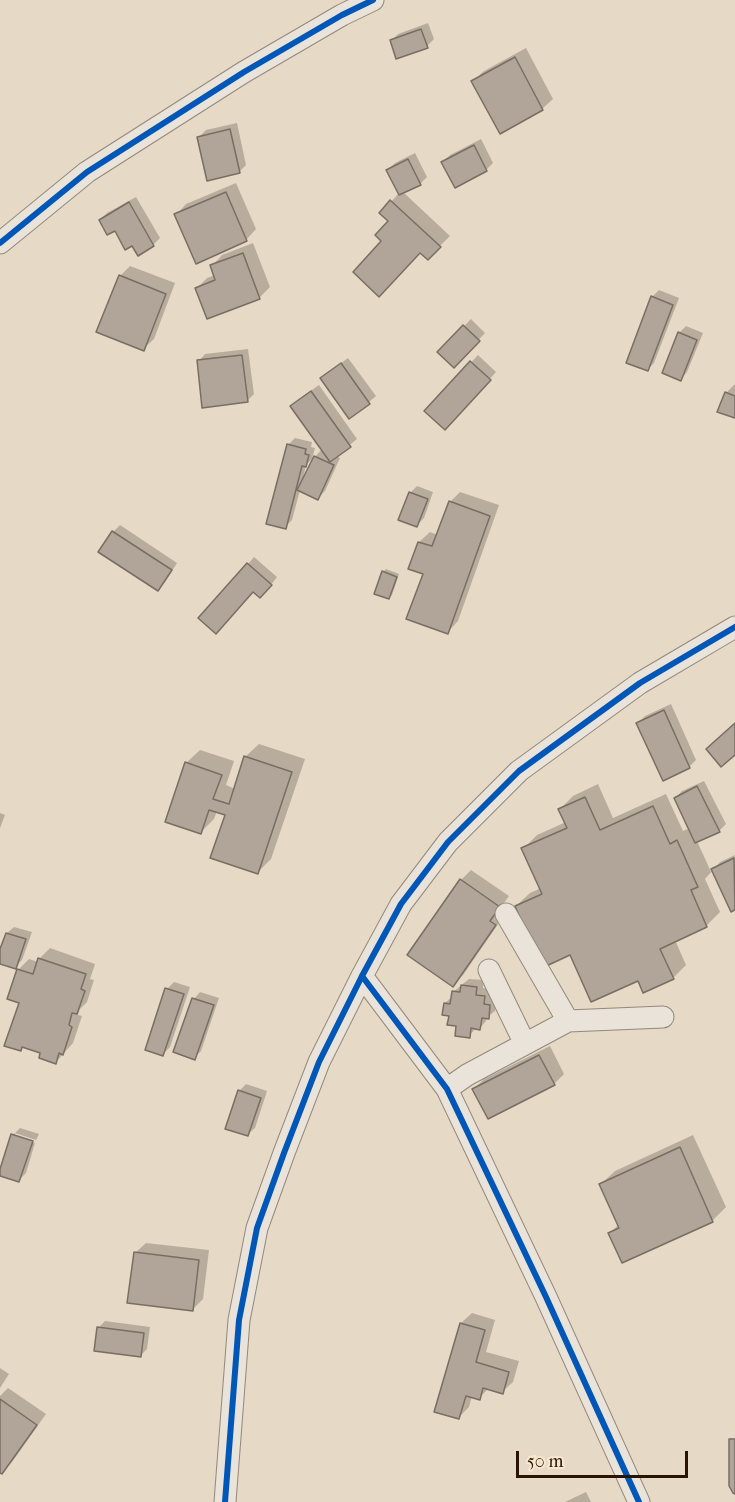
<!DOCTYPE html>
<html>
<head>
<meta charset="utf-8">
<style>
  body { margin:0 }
  #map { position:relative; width:735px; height:1502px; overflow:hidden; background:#e6d9c5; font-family:"IM FELL French Canon",serif }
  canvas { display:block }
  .scale { position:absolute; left:516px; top:1451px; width:172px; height:27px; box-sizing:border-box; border:3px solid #291307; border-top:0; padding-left:8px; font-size:18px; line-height:21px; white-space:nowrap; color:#291307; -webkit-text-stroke:4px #f8e8d0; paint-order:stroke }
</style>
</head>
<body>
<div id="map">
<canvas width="735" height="1502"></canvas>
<div class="scale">50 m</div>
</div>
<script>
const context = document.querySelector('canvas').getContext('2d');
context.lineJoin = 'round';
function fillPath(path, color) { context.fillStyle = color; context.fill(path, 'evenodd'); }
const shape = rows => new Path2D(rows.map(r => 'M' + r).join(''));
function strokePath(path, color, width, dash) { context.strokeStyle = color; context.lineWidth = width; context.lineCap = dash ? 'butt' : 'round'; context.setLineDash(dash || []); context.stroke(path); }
fillPath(shape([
  [428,23,434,39,427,46,391,41,398,34],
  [526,48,553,99,542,109,473,81,484,71],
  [237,123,246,165,239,172,199,137,206,130],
  [481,139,493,163,486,170,443,162,450,155],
  [415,153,427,177,420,184,403,192,450,236,428,258,421,251,383,241,390,221,381,213,399,193,388,170,395,163],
  [236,183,256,229,246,240,176,215,186,204],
  [136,197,160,238,153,245,133,244,115,229,100,220,107,213],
  [253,243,270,287,259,298,197,288,207,278,215,275,212,266,222,255],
  [130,266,175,283,154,339,143,349,120,276],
  [659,290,679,298,654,363,647,370,652,297],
  [471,319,485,333,454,366,439,352],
  [686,326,703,333,687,372,681,379,679,333],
  [248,349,254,394,247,401,199,361,205,354],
  [478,355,496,372,452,421,426,411],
  [348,358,376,396,369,402,322,379,329,372],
  [735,384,735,417,726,393],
  [319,385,357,439,336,456,340,458,325,491,318,498,300,490,292,520,285,527,288,445,295,438,312,442,311,447,315,448,312,459,306,465,303,479,315,457,322,449,292,406,299,399],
  [417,486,433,492,424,518,417,525,410,493],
  [460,492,499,505,458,621,448,632,424,573,419,542,430,532,438,535,450,502],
  [120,525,177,563,165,582,158,589,113,532],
  [254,557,277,577,267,590,248,564],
  [386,569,399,574,392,595,389,598,383,572],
  [671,704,696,760,689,767,638,723,645,716],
  [259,744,305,759,271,859,257,873,227,814,217,811,214,819,201,832,186,763,200,750,234,761,226,785,235,789,245,757],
  [704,781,726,824,719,831,697,841,711,872,720,862,735,855,735,909,732,910,713,870,705,879,720,912,706,926,675,940,686,965,673,978,570,953,516,906,530,893,541,888,523,849,537,835,566,822,560,809,573,796,598,784,613,818,666,794,683,831,690,828,675,798,682,791],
  [0,813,5,815,0,828],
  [471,870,509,896,499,910,505,914,463,975,453,985,461,880],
  [14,927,32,932,22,960,15,967,0,962,0,954,7,933],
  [50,948,95,964,90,979,94,980,87,1002,80,1009,78,1015,82,1016,73,1043,56,1062,42,1052,24,1046,20,1050,21,1002,9,998,19,969,29,959,38,962,39,959],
  [469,979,484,980,483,988,491,989,490,998,496,998,495,1011,487,1017,486,1021,480,1028,476,1028,469,1036,458,1025,450,1014,445,1003,453,996,453,992],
  [174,982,190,987,170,1047,163,1054,167,989],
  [200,992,219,998,201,1051,194,1058,194,999],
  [550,1046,564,1074,554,1084,474,1089,484,1079],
  [246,1084,267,1091,255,1128,248,1134,239,1091],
  [20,1128,39,1134,36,1140,15,1133,15,1136,35,1143,26,1173,19,1180,0,1174,13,1135],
  [693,1135,726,1207,712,1221,610,1233,619,1224,601,1184,615,1171],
  [146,1243,209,1250,203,1299,192,1310,135,1253],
  [472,1313,495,1320,486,1352,519,1361,513,1382,502,1392,489,1388,479,1398,472,1396,469,1407,459,1417,436,1411,461,1323],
  [105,1321,150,1327,147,1349,140,1356,98,1328],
  [0,1368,9,1374,0,1388],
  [8,1388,46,1414,12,1462,2,1472,0,1471,0,1396],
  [586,1492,591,1502,565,1502]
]), '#0003');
const building = shape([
  [421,29,428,48,396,59,390,40,421,29],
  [515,57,543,110,500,134,471,81,515,57],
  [230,129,240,173,207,181,197,137,230,129],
  [474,145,487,171,455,188,441,162,474,145],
  [408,159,421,185,399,195,386,170,408,159],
  [226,192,247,241,196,264,174,214,226,192],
  [390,200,441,247,428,260,420,253,379,297,353,272,381,241,375,235,388,221,379,213,390,200],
  [129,202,154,246,138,256,132,246,125,250,115,231,107,235,99,220,129,202],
  [243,253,260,299,207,319,195,288,215,280,210,265,243,253],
  [119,275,166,294,144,351,96,332,119,275],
  [651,296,673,305,648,371,626,363,651,296],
  [463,325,480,341,454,368,437,352,463,325],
  [678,332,697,340,681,381,662,373,678,332],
  [242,355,248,402,202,408,197,360,242,355],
  [470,361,491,380,445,430,424,411,470,361],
  [341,363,370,404,349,419,320,378,341,363],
  [311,391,351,447,330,462,290,406,311,391],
  [725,392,735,396,735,418,717,412,725,392],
  [287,444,306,449,305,454,309,455,306,467,302,466,286,529,266,524,287,444],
  [314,456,334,465,318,500,297,490,314,456],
  [409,492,428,499,417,527,398,520,409,492],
  [449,501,490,516,448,634,406,619,423,574,408,569,418,542,432,546,449,501],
  [112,531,172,570,158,591,98,552,112,531],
  [247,563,272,585,260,598,253,592,216,634,198,618,247,563],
  [382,571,397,577,389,599,374,594,382,571],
  [664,710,690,768,663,781,636,723,664,710],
  [735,723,735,755,721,767,706,749,735,723],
  [244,756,292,772,258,874,210,858,225,815,209,810,201,834,165,822,185,762,222,775,213,799,229,804,244,756],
  [697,786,720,832,695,843,674,798,697,786],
  [585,797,600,830,653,806,670,844,677,840,698,887,691,890,707,927,660,949,674,979,643,993,638,981,591,1002,570,955,542,968,515,906,542,894,521,848,567,828,558,809,585,797],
  [734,858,735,910,731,912,711,869,734,858],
  [460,879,500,907,490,921,496,925,453,987,407,955,460,879],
  [6,933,26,939,16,969,0,964,0,949,6,933],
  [38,958,86,974,81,989,85,991,77,1014,72,1013,69,1025,72,1027,63,1055,59,1053,56,1064,39,1058,40,1053,22,1047,21,1051,4,1046,19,1003,7,999,17,969,33,974,38,958],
  [461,985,477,987,476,995,485,996,484,1004,490,1005,489,1019,482,1018,480,1030,471,1028,470,1038,455,1036,456,1026,447,1025,449,1016,442,1015,444,1003,450,1004,452,991,460,992,461,985],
  [165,988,184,994,163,1056,145,1050,165,988],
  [192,998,214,1005,195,1060,173,1052,192,998],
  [539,1055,555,1085,488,1119,472,1089,539,1055],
  [238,1090,261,1098,248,1136,225,1129,238,1090],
  [11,1134,33,1141,19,1182,0,1176,0,1169,11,1134],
  [680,1147,713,1222,622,1263,608,1233,619,1228,599,1184,680,1147],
  [134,1252,199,1260,193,1311,127,1303,134,1252],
  [460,1323,485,1330,476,1362,509,1372,503,1394,483,1388,480,1400,466,1396,459,1419,434,1412,460,1323],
  [97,1327,144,1333,141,1357,94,1351,97,1327],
  [0,1399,37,1425,2,1474,0,1473,0,1399],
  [729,1439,735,1439,735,1494,733,1493,729,1486,729,1439]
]);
fillPath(building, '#b0a598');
strokePath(building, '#786e63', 1.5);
const street = shape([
  [0,243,87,172,244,72,342,15,373,0],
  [506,914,568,1021],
  [489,970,525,1044],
  [362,976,447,1089,546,1297,639,1502],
  [447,1089,467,1075,568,1021,663,1017],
  [225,1502,239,1320,257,1228,284,1153,319,1062,362,976,401,904,448,842,519,771,640,683,735,627]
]);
strokePath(street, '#93897c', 23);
strokePath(street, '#eae3d9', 21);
strokePath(shape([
  [0,243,87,172,244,72,342,15,373,0],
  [362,976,447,1089,546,1297,639,1502],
  [225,1502,239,1320,257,1228,284,1153,319,1062,362,976,401,904,448,842,519,771,640,683,735,627]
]), '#0057b8', 6);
</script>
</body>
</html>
